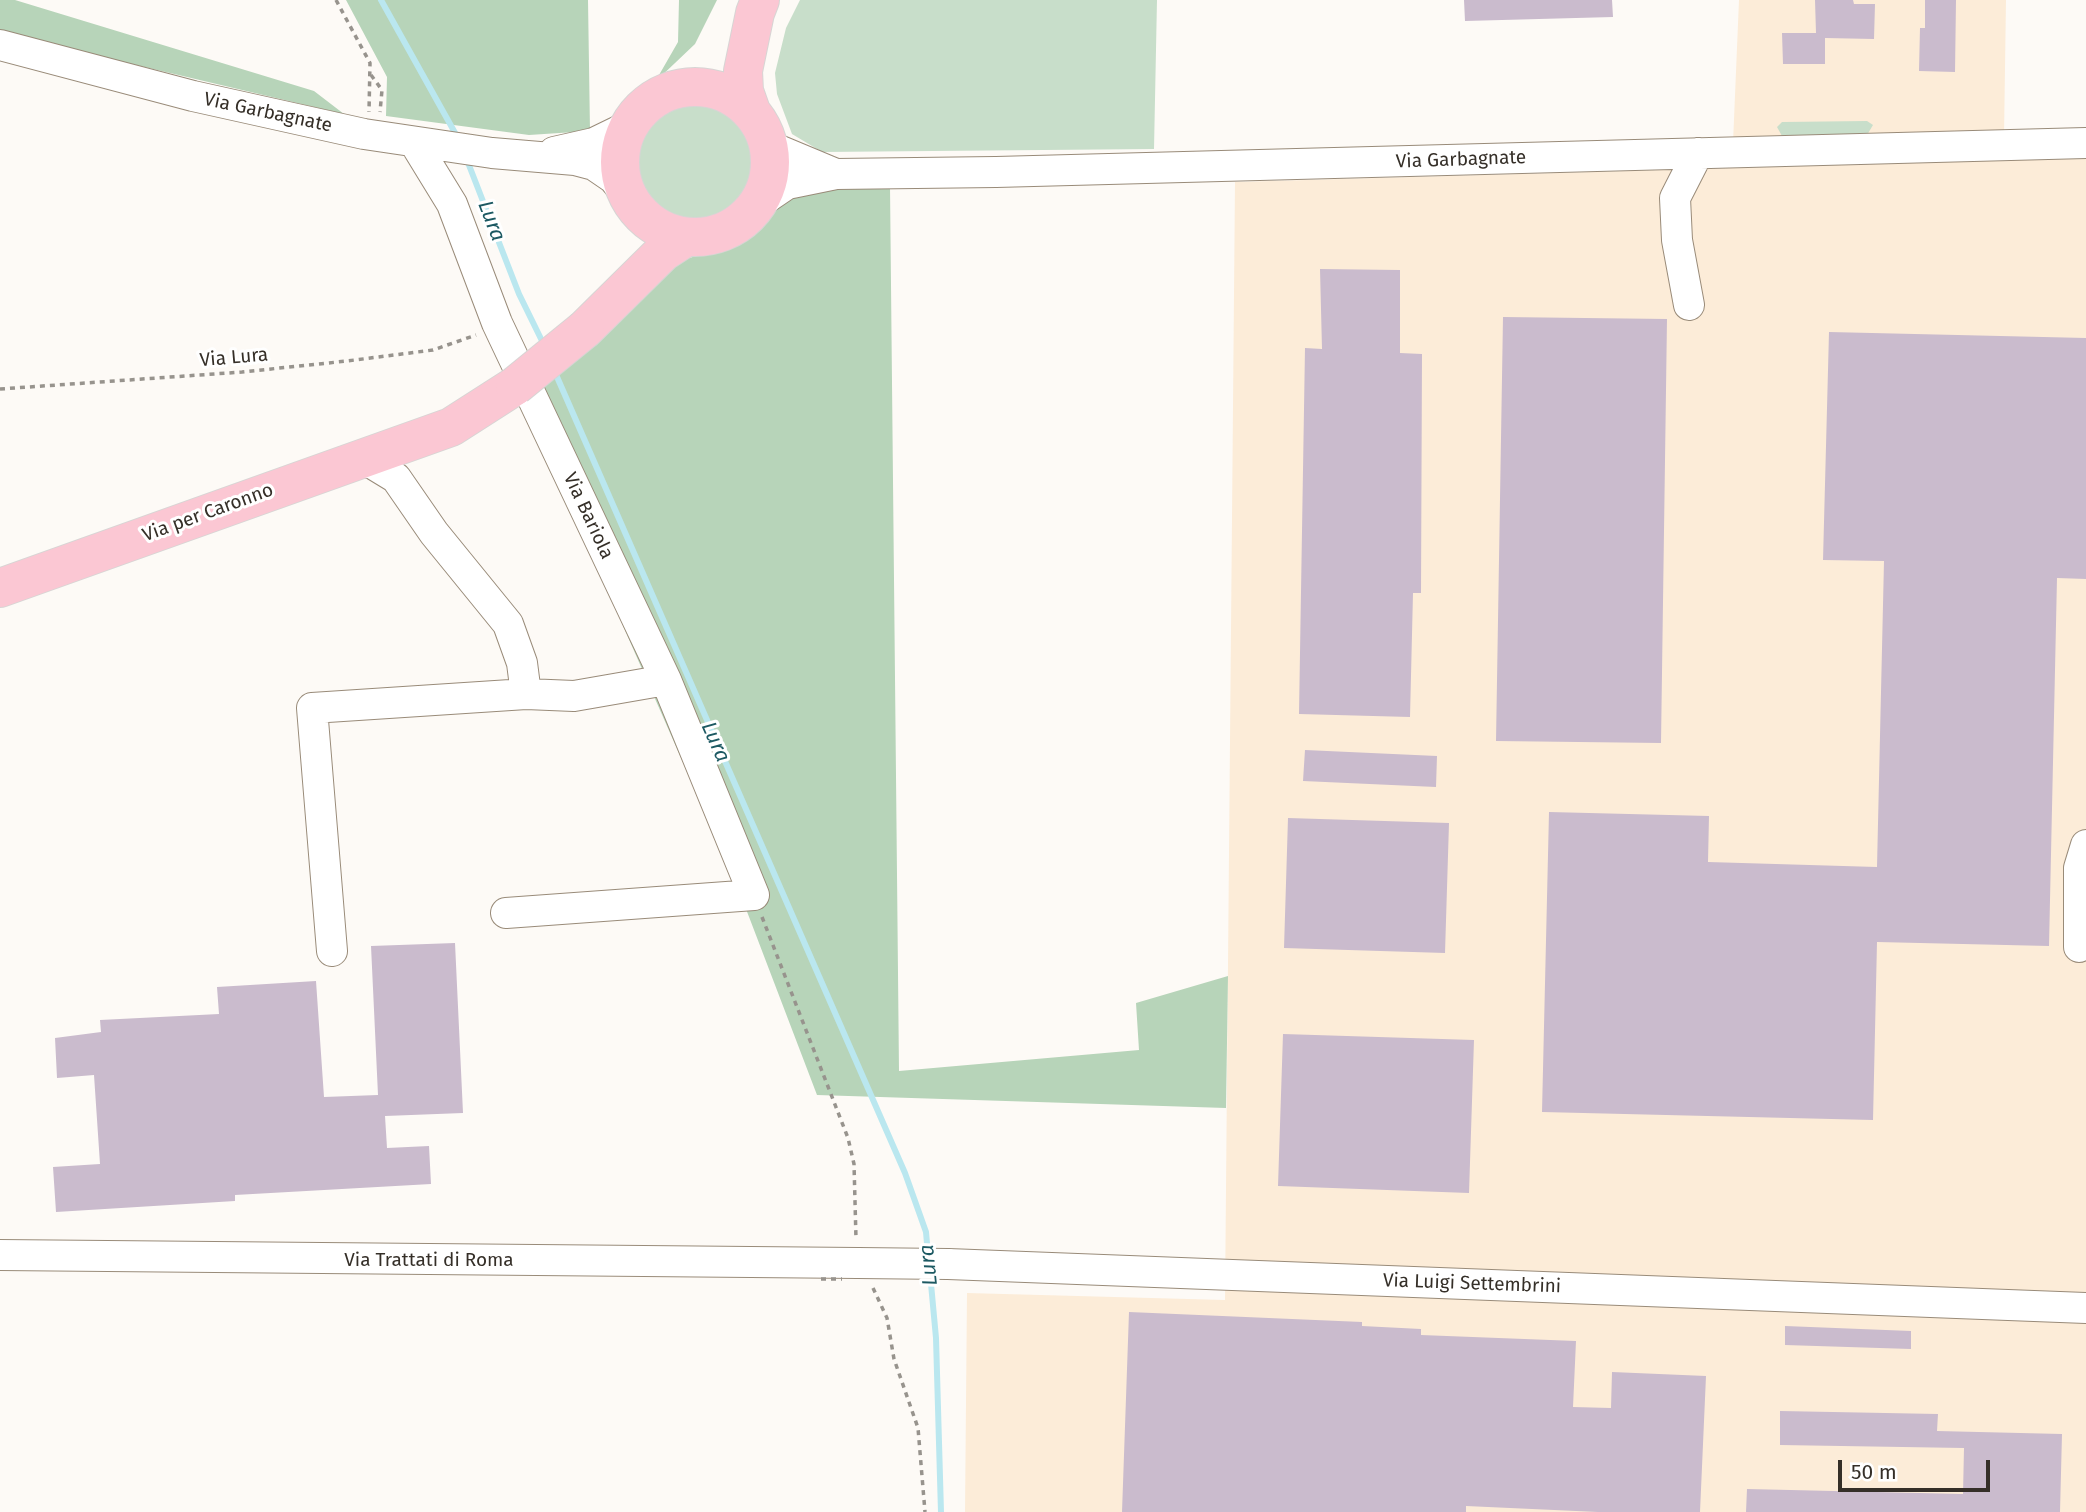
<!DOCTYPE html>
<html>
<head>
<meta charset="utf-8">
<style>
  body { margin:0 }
  #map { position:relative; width:2086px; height:1512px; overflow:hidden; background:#fdfaf6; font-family:"Fira Sans",sans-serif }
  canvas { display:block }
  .scale { position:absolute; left:1838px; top:1460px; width:152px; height:32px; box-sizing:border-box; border:4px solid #352f28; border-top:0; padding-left:9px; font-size:21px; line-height:24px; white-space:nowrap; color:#352f28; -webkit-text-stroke:5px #fff; paint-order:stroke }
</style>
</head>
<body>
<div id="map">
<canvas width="2086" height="1512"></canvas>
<div class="scale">50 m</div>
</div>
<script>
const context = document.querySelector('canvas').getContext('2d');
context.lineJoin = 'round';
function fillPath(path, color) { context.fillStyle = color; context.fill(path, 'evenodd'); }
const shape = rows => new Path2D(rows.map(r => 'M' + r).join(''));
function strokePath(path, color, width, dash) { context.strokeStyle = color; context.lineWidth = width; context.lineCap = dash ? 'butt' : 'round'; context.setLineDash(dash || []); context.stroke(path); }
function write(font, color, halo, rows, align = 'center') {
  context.font = font + ' "Fira Sans",sans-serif'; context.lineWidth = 6; context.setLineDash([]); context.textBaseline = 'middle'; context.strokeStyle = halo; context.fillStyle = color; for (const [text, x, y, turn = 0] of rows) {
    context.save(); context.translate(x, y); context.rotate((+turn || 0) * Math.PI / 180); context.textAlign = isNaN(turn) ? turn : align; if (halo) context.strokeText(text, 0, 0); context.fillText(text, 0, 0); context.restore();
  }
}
fillPath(shape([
  [1739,0,2006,0,2004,137,1733,143],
  [2086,158,2086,1512,965,1512,967,1293,1225,1300,1235,182]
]), '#fcecd8');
fillPath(shape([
  [800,0,1157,0,1154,149,822,152,792,134,777,94,775,73,786,28],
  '633 163a61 61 0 1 1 122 0a61 61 0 1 1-122 0Z',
  [1867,121,1873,125,1867,135,1782,136,1777,127,1782,122]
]), '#c8deca');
fillPath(shape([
  [0,0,15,0,314,91,344,114,30,40,0,30],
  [346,0,588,0,590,131,529,135,386,116,387,77],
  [679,0,717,0,695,44,655,82,678,42],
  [837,186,890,186,899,1071,1139,1050,1136,1003,1228,976,1226,1108,817,1095,738,888,524,400,675,262,735,245,769,211,795,195]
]), '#b7d4b9');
strokePath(shape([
  [381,0,459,140],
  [467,160,519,294,545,347],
  [554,370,905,1173,926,1232,928,1255],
  [930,1273,936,1338,941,1512]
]), '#bae7ef', 6);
fillPath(shape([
  [1464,0,1612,0,1613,17,1465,21],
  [1815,0,1853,0,1854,4,1875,4,1874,39,1825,38,1825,64,1783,64,1782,33,1816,33],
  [1925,0,1956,0,1955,72,1919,71,1920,28,1925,28],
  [1320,269,1400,270,1400,353,1422,354,1421,593,1413,593,1410,717,1299,714,1305,348,1322,349],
  [1503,317,1667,319,1661,743,1496,741],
  [1829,332,2086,338,2086,579,2057,578,2049,946,1877,942,1873,1120,1542,1112,1549,812,1709,816,1708,862,1877,867,1884,561,1823,560],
  [1305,750,1437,756,1436,787,1303,781],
  [1288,818,1449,823,1445,953,1284,948],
  [455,943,463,1113,385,1116,387,1148,429,1146,431,1184,235,1195,235,1201,56,1212,53,1167,100,1164,94,1075,57,1078,55,1038,101,1032,100,1020,219,1014,217,987,316,981,324,1097,378,1095,371,946],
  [1283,1034,1474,1040,1469,1193,1278,1186],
  [1129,1312,1362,1322,1362,1326,1421,1329,1421,1335,1576,1341,1573,1407,1611,1408,1612,1372,1706,1376,1700,1512,1598,1512,1466,1506,1466,1512,1122,1512],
  [1785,1326,1911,1331,1911,1349,1785,1345],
  [1780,1411,1938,1414,1937,1431,2062,1434,2060,1512,1746,1512,1747,1489,1963,1494,1964,1448,1780,1445]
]), '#cabbcd');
const minor = shape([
  [0,45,193,96,364,134,492,153,575,160,594,165,613,178,628,196],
  [414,142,452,204,497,323,666,680,754,895,506,913],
  [769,146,836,174],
  [554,152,594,143,629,126],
  [759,203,787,184,836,174,996,172,2086,143],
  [1689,305,1677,240,1675,198,1698,153],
  [358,460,373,464,396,478,434,533,508,624,522,663,526,694],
  [2079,947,2079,868,2086,845],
  [332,951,312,708,526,694,574,696,666,680],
  [0,1255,858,1263],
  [948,1264,2086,1308]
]);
const major = shape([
  '620 162a75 75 0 1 1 150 0a75 75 0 1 1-150 0Z',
  [751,111,744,91,743,71,755,13,760,0],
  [585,329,663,252,686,237],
  [0,588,451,427,515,386]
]);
strokePath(minor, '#998b79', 32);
strokePath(major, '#d7d5d4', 40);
strokePath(shape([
  [336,0,370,63,369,112],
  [371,75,382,90,380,112],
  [0,389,242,372,347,361,433,350,476,335],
  [762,917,848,1138,854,1164,856,1239],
  [873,1288,887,1318,894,1359,918,1428,925,1512]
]), '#97938d', 3.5, [5, 5]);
strokePath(minor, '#fff', 30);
strokePath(major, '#fbc7d3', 38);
const minorBridge = shape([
  [858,1263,948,1264]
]);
const majorBridge = shape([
  [515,386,585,329]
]);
strokePath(minorBridge, '#998b79', 32, []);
strokePath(majorBridge, '#d7d5d4', 40, []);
strokePath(shape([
  [821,1279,842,1279]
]), '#97938d', 3.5, [5, 5]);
strokePath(minorBridge, '#fff', 30);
strokePath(majorBridge, '#fbc7d3', 38);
write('19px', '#352f28', '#fff', [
  ["Via Garbagnate",268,113,12],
  ["Via Garbagnate",1461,160,-2],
  ["Via Lura",234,358,-5],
  ["Via per Caronno",208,513,-20],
  ["Via Bariola",588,516,65],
  ["Via Trattati di Roma",429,1261],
  ["Via Luigi Settembrini",1472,1284,2]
]);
write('italic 21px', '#1c5962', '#fff', [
  ["Lura",491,221,69],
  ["Lura",715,742,66],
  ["Lura",929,1265,-96]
]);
</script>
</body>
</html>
